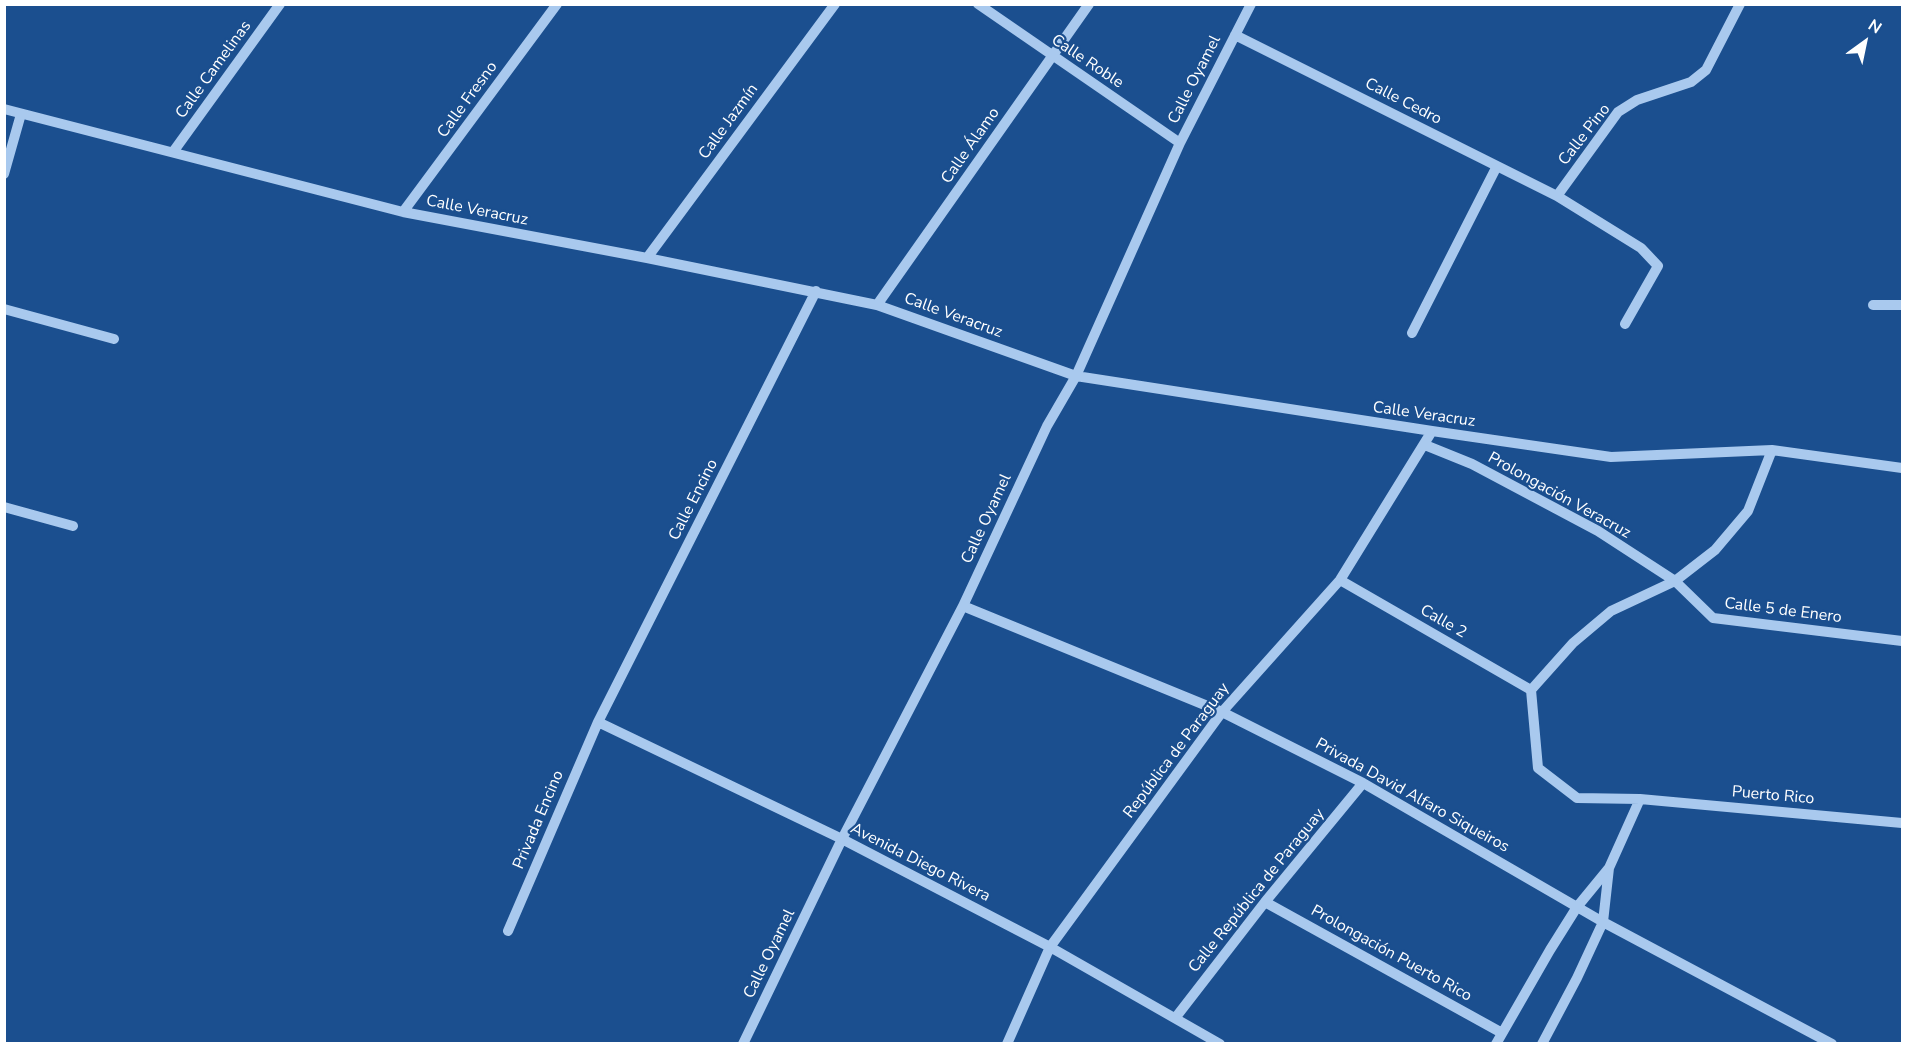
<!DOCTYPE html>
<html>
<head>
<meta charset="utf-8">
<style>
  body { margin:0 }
  #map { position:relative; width:1907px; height:1048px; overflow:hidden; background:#1b4f8f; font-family:"Nunito Sans",sans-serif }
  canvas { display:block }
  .frame { position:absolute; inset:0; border:6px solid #fff; pointer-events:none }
  .north { position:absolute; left:1835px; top:12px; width:60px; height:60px; -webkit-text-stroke:4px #1b4f8f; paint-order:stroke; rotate:33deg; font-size:16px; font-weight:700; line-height:24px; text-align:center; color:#fff }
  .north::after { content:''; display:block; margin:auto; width:21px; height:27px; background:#fff; clip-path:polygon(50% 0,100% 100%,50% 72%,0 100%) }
</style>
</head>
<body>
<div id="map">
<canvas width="1907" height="1048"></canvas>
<div class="frame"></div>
<div class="north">N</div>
</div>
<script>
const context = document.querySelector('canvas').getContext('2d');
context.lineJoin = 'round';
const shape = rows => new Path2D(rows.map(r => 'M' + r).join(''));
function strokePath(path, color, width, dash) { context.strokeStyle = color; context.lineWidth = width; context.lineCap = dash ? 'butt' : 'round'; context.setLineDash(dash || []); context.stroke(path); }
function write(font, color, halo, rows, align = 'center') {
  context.font = font + ' "Nunito Sans",sans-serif'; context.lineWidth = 4.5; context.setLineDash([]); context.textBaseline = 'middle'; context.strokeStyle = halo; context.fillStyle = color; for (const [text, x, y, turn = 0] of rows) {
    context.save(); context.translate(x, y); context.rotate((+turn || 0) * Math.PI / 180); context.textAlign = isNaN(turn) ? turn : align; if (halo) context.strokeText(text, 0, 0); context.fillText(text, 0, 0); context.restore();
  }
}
strokePath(shape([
  [978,4,1180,143],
  [1235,35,1557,196,1641,248,1658,266,1625,324],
  [4,109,403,212,647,258,877,305,1076,376,1432,431,1611,457,1772,450,1902,468],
  [173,152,280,4],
  [4,174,21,114],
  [1557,196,1618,112,1637,100,1691,82,1706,70,1740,4],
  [403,212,557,4],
  [647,258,835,4],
  [877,305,1089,4],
  [1873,305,1902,305],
  [4,309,114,339],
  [1412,333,1497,166],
  [1425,445,1472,464,1598,531,1675,581,1713,618,1902,641],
  [1772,450,1748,511,1715,550,1675,581,1611,611,1573,643,1531,690,1538,768,1577,798,1640,799,1902,823],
  [4,507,73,526],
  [1340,580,1531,690],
  [963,606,1222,712,1363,783,1603,922,1832,1044],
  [598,722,842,839,1050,947,1220,1044],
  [1265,902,1502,1033],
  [508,931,598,722,816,291],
  [1176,1017,1265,902,1363,783],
  [743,1044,842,839,963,606,1047,426,1076,376,1180,143,1251,4],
  [1007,1044,1050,947,1222,712,1340,580,1432,431],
  [1496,1044,1550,950,1577,907,1609,868,1640,799],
  [1542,1044,1577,978,1603,922,1609,868]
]), '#a9c9ee', 10);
write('16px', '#fff', '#1b4f8f', [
  ["Calle Roble",1087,62,34],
  ["Calle Camelinas",214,70,-54],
  ["Calle Oyamel",1195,80,-63],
  ["Calle Fresno",468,100,-54],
  ["Calle Cedro",1403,102,27],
  ["Calle Jazmín",729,122,-54],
  ["Calle Pino",1585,135,-52],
  ["Calle Álamo",971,146,-55],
  ["Calle Veracruz",477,211,11],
  ["Calle Veracruz",953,316,20],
  ["Calle Veracruz",1424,415,8],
  ["Prolongación Veracruz",1559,496,29],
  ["Calle Encino",694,500,-63],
  ["Calle Oyamel",987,519,-65],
  ["Calle 5 de Enero",1783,611,7],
  ["Calle 2",1443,622,30],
  ["República de Paraguay",1177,751,-53],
  ["Privada David Alfaro Siqueiros",1412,796,29],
  ["Puerto Rico",1773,796,5],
  ["Privada Encino",539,820,-67],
  ["Avenida Diego Rivera",920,863,27],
  ["Calle República de Paraguay",1257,891,-51],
  ["Calle Oyamel",770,954,-64],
  ["Prolongación Puerto Rico",1391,954,29]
]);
</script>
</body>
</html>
